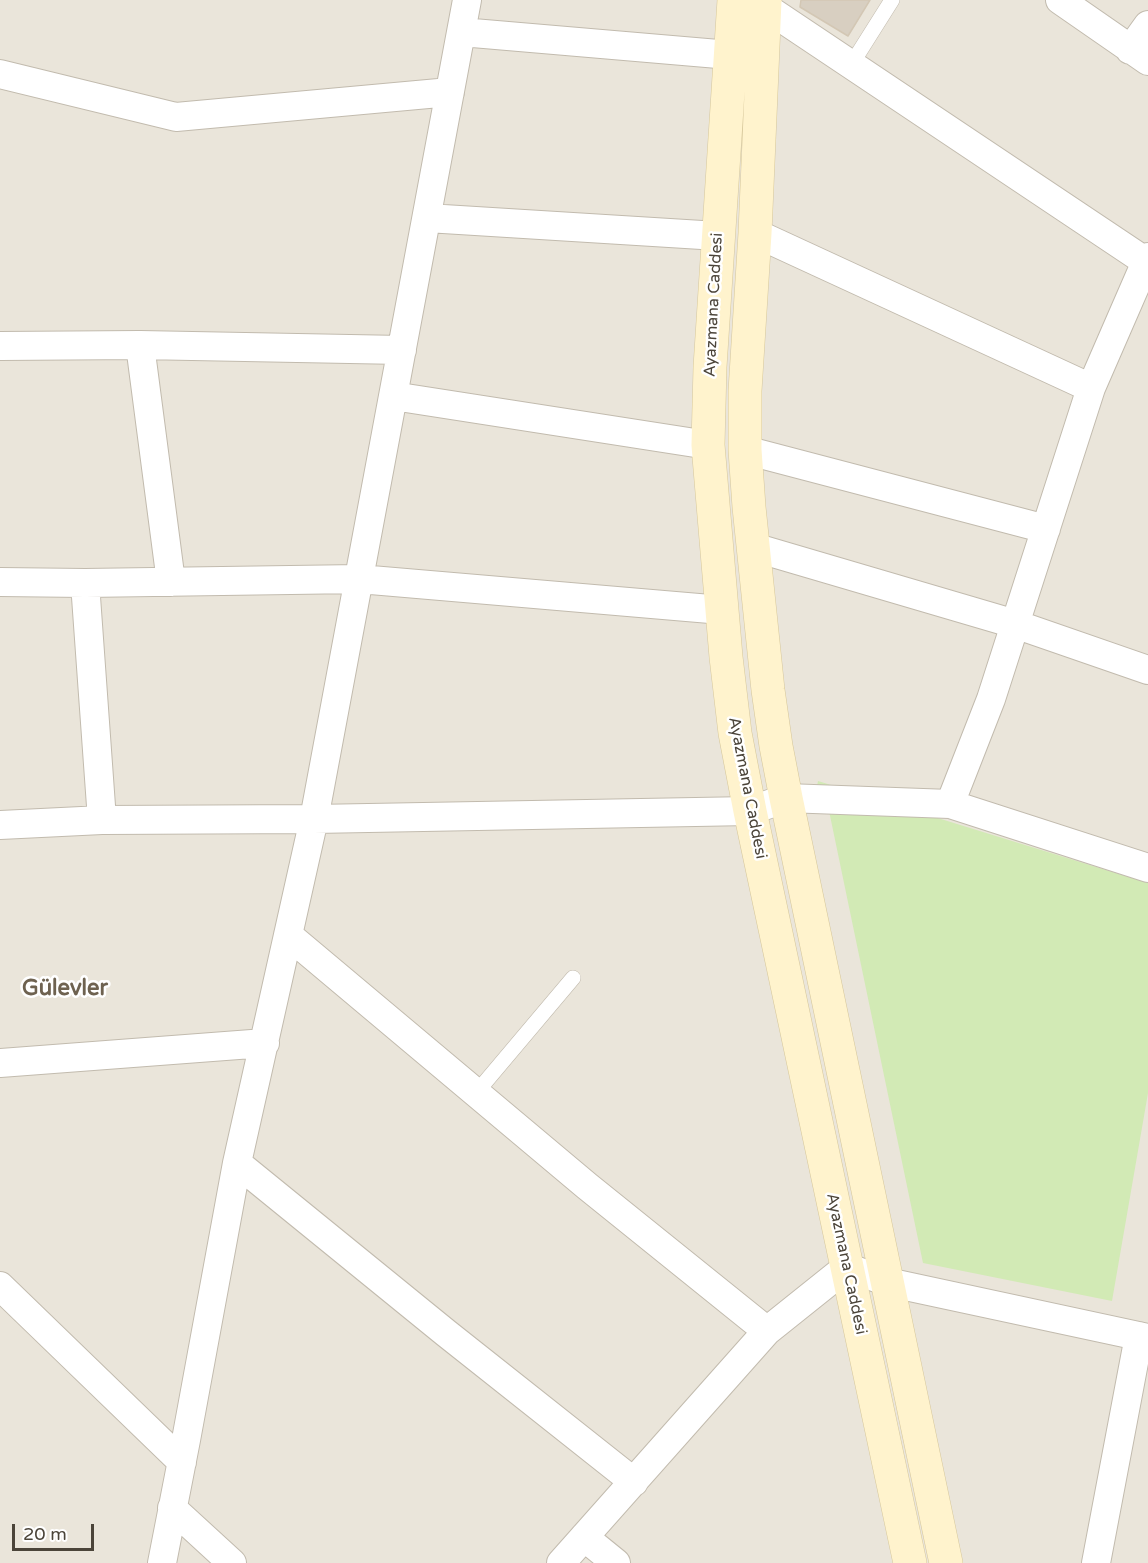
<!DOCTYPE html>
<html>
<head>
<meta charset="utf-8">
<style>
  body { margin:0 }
  #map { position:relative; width:1148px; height:1563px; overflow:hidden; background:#f6f3ec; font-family:"Varela Round",sans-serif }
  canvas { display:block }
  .scale { position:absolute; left:12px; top:1524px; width:82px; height:27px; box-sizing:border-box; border:3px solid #4b4439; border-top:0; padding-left:8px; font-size:18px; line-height:21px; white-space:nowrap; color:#4b4439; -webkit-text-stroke:4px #fff; paint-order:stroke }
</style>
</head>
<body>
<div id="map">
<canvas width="1148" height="1563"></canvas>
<div class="scale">20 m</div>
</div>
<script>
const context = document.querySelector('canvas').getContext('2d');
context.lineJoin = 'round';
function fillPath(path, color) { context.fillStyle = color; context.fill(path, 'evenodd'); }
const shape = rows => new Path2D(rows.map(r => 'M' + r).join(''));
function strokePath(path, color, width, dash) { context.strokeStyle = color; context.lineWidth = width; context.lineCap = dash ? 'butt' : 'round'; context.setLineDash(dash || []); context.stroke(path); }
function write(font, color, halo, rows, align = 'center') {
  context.font = font + ' "Varela Round",sans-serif'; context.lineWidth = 5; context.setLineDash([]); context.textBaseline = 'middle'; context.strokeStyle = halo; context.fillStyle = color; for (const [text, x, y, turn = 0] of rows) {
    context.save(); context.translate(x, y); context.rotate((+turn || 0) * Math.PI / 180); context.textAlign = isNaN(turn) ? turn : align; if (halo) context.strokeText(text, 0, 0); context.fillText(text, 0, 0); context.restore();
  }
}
fillPath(shape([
  [0,0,1148,0,1148,1563,0,1563]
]), '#eae5da');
fillPath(shape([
  [818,781,1148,883,1148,1093,1112,1301,923,1263,828,806,816,791]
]), '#d2eab5');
const building = shape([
  [801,0,870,0,848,36,800,7,801,0]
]);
fillPath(building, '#d8cfc1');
strokePath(building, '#d3c7b4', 1.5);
const lane = shape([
  [851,65,892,0],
  [476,1093,573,978]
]);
const street = shape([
  [1060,0,1148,61],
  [765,7,1148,263],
  [461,32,730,55],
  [1130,50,1148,25],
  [0,74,176,117,450,92],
  [427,218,718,236],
  [755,233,1091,388],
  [140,345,402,350],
  [0,346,140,345,171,582],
  [393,396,708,445],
  [745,450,1046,529],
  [753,547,1015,624,1148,670],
  [0,582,85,583,359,579,722,610],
  [85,583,102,820],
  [950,804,1148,868],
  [0,825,102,820,314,819,750,811,786,798,950,804,991,699,1091,388,1148,257],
  [288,935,587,1186,767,1331,561,1563],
  [0,1063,265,1043],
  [237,1163,446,1333,634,1482],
  [0,1286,182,1462],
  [767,1331,847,1267,887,1282,1148,1338],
  [172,1508,232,1563],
  [584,1537,616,1563],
  [162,1563,186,1440,237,1163,314,819,467,0],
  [1096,1563,1139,1336]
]);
const secondary = shape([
  [734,0,710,367,708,445,726,657,735,733,750,811,910,1563],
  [765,0,755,233,745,391,745,450,749,507,768,690,776,746,786,798,946,1563]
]);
strokePath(lane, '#c2bbae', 16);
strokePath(street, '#c2bbae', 30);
strokePath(secondary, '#d6c79b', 34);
strokePath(lane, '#fff', 15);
strokePath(street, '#fff', 28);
strokePath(secondary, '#fff3cd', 33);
write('16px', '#4b4439', '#fff', [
  ["Ayazmana Caddesi",714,305,-87],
  ["Ayazmana Caddesi",747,788,79],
  ["Ayazmana Caddesi",846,1264,78]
]);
write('bold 22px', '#6e6250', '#fff', [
  ["Gülevler",65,989]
]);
</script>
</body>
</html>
